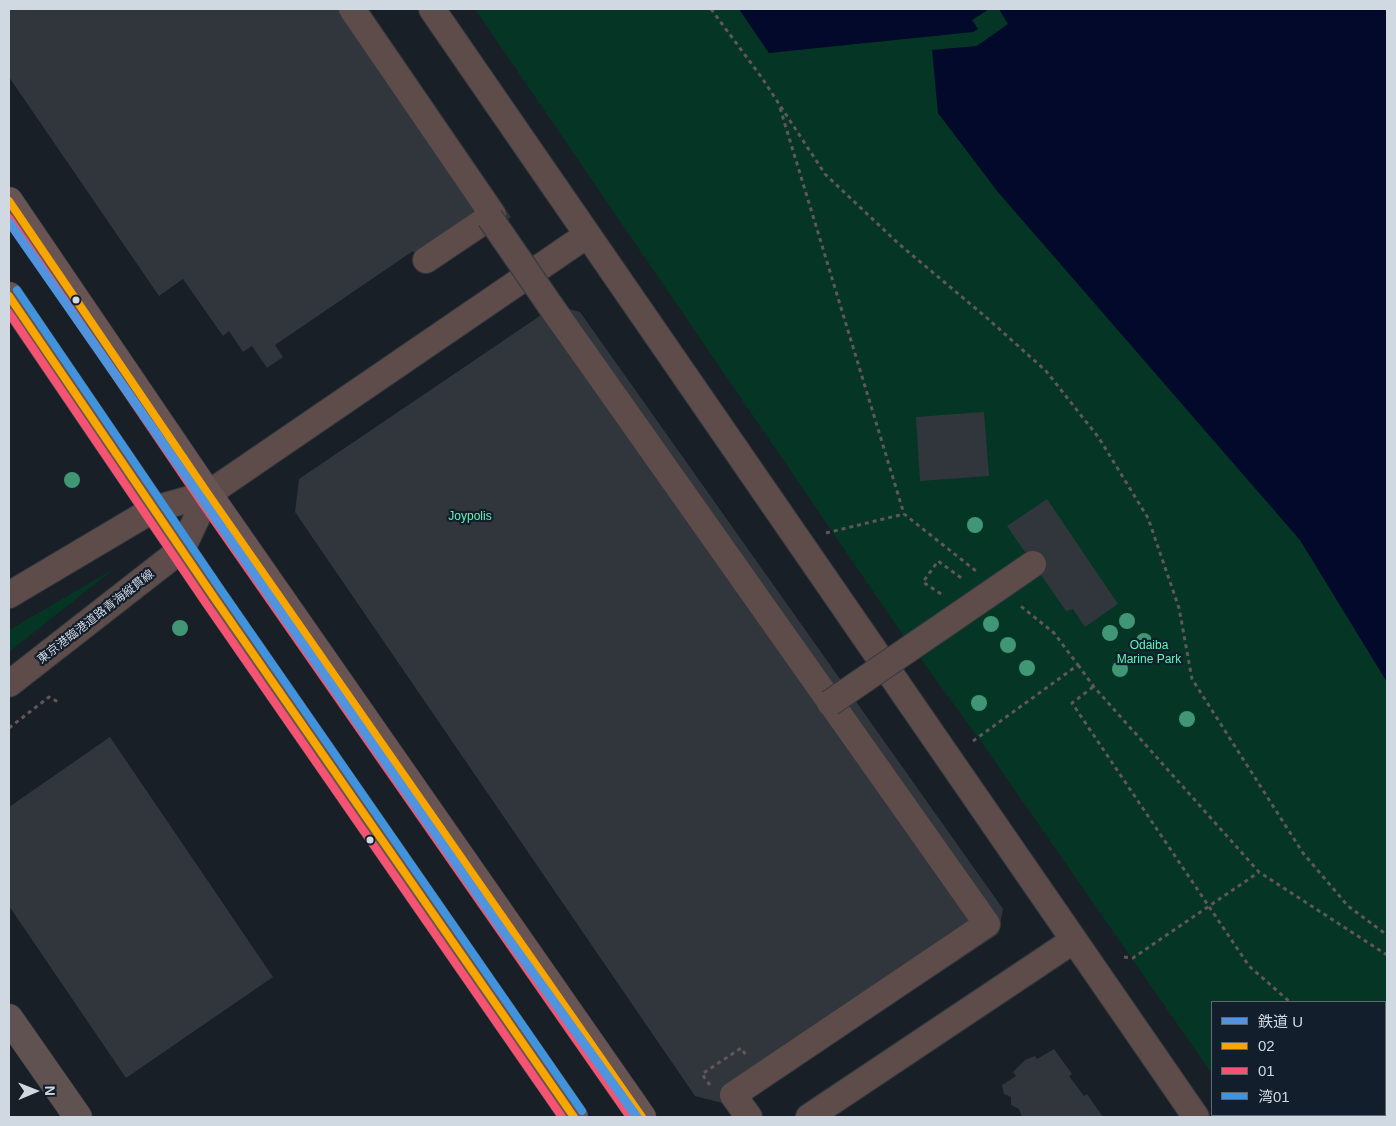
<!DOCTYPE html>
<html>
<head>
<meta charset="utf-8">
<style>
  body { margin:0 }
  #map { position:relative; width:1396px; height:1126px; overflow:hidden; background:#191f26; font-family:Helvetica,"Noto Sans JP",sans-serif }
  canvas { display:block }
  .frame { position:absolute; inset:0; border:10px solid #d0d8e2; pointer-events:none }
  .legend { position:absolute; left:1211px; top:1001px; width:175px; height:115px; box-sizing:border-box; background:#131e2c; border:1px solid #5f6875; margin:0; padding:6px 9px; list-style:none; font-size:15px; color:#d0d8e2 }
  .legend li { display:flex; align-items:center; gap:10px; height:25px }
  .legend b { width:25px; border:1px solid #5f6875 }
  .north { position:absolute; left:10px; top:1066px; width:50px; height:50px; -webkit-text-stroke:4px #131e2c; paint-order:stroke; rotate:89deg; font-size:14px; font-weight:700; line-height:20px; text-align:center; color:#d0d8e2 }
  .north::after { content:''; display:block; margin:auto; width:18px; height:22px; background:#d0d8e2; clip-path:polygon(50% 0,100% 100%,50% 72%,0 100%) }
</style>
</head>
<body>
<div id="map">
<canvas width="1396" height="1126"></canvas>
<div class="frame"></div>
<ul class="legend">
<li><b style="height:6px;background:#5093df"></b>鉄道 U</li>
<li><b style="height:6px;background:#f7a600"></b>02</li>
<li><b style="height:6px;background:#f65372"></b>01</li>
<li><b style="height:6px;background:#4094de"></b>湾01</li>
</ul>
<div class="north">N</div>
</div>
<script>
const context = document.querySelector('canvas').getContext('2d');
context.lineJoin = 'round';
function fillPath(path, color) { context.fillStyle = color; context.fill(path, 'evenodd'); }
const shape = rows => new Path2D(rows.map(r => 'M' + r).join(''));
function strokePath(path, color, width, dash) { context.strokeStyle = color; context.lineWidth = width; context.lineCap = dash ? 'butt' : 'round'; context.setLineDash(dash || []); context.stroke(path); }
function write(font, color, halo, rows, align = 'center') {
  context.font = font + ' Helvetica,"Noto Sans JP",sans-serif'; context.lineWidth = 4.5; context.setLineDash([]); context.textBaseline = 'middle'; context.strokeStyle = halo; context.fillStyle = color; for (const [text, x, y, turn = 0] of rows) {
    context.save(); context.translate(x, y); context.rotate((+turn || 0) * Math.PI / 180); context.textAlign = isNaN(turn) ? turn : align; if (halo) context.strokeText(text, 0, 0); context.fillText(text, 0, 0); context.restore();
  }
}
fillPath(shape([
  [475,9,739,9,769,53,972,20,989,9,999,9,1008,24,977,46,938,113,998,192,1300,540,1387,682,1387,1117,1242,1117,1240,1115,1385,1115,1385,1002,1212,1002,1212,1074,982,743,898,628],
  [115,568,9,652,9,630]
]), '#053524');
fillPath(shape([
  [739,9,989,9,972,20,978,29,973,32,769,53],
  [999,9,1387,9,1387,682,1300,540,998,192,938,113,932,50,977,46,1008,24]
]), '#02092b');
fillPath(shape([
  [9,9,367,9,511,217,428,274,413,251,275,345,283,357,267,368,252,346,243,352,229,331,223,336,183,279,159,296,9,77],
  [556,305,580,312,1003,909,998,934,738,1107,695,1096,295,512,299,479],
  [984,412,989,476,920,481,916,417],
  [1047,499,1118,604,1085,627,1073,609,1066,611,1007,526],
  [110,737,273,977,126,1078,9,906,9,807],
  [1054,1049,1072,1074,1069,1076,1084,1096,1087,1094,1103,1117,1022,1117,1019,1109,1011,1105,1011,1097,1004,1094,1002,1085,1016,1076,1013,1072,1025,1060,1035,1056,1037,1059]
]), '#31363d');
const minor = shape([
  [352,9,493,215,426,260],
  [432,9,1196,1117],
  [552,308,987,924,733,1095,749,1117],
  [9,595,154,509,208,494,587,235],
  [9,684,182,549,208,494],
  [809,1117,1074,940]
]);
const major = shape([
  [9,201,208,494,642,1117],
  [9,296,213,596,574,1117]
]);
const highway = shape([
  [9,1018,78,1117]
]);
strokePath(minor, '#33393f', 28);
strokePath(major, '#33393f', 29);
strokePath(highway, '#33393f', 29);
strokePath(shape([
  [711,9,762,78,825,174,899,244,987,318,1046,371,1099,438,1148,518,1179,608,1192,679,1303,853,1348,906,1387,935],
  [780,108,904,514,976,571],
  [826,533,904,514],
  [941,594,923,582,938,561,964,580],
  [1078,665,1094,687,1259,872,1387,955],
  [1093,687,1072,703,1249,966,1290,1002],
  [9,728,49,697,60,703],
  [973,741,1078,665,1054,633,1018,604],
  [1124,957,1133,958,1259,872],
  [710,1085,702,1074,741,1048,746,1055],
  [1382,1115,1383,1117]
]), '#605758', 3, [4, 4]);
strokePath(minor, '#5d4c4a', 26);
strokePath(major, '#685453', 28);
strokePath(highway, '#615252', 28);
const minorBridge = shape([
  [490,218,552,308],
  [830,703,1033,564]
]);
strokePath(minorBridge, '#33393f', 28, []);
strokePath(minorBridge, '#5d4c4a', 26);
strokePath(shape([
  [9,201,208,494,642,1117],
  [9,296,213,596,574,1117]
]), '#f7a600', 8);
strokePath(shape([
  [9,218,200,500,630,1117],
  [9,313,205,602,562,1117]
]), '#f65372', 8);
strokePath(shape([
  [17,290,221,590,582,1111]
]), '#4094de', 8);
strokePath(shape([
  [9,222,505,934,637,1117]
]), '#5093df', 9);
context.fillStyle = '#409675';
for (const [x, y] of [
  [72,480],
  [975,525],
  [1127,621],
  [991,624],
  [180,628],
  [1110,633],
  [1144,641],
  [1008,645],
  [1027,668],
  [1120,669],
  [979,703],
  [1187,719]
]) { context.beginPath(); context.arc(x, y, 8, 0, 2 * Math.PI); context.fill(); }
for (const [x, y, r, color] of [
  [76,300,4.5,"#d0d8e2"],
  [370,840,4.5,"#d0d8e2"]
]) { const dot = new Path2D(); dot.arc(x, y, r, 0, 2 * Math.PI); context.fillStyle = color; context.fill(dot); strokePath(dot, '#131e2c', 2); }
write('12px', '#5ff7b6', '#131e2c', [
  ["Joypolis",470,517],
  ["Odaiba",1149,646],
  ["Marine Park",1149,660]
]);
write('12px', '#d0d8e2', '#131e2c', [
  ["東京港臨港道路青海縦貫線",96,617,-38]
]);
</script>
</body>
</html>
